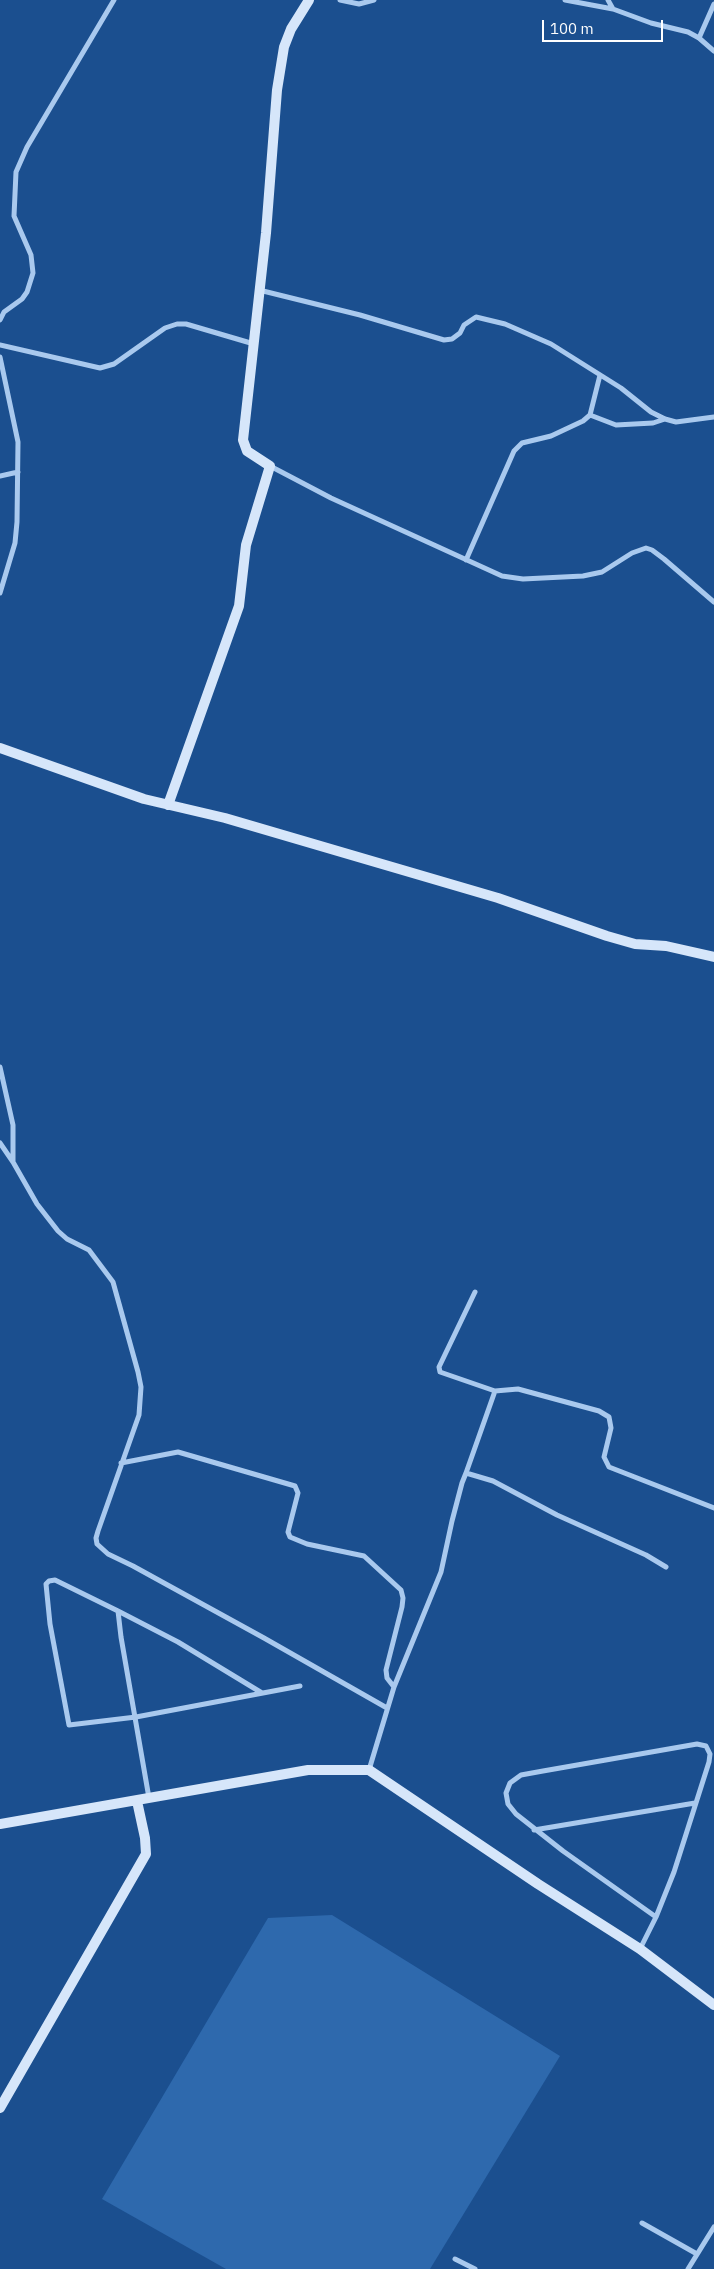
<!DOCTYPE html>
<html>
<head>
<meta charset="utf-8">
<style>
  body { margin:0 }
  #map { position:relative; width:714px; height:2269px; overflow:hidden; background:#1b4f8f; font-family:"IBM Plex Sans",sans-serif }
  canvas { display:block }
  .scale { position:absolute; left:542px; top:20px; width:121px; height:22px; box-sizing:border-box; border:2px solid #fff; border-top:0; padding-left:6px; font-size:15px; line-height:18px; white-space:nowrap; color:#fff; -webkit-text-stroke:4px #1b4f8f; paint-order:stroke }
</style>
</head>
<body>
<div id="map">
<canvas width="714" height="2269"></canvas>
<div class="scale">100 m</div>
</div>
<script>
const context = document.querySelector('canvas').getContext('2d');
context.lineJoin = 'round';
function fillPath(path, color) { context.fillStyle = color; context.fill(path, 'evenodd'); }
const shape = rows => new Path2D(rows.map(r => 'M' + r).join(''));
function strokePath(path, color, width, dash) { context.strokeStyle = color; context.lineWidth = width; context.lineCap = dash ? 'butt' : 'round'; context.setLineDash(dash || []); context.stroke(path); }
fillPath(shape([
  [332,1915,560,2056,430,2269,226,2269,102,2199,268,1918]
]), '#2e69ad');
strokePath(shape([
  [340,0,359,4,374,0],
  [565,0,613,9,651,23,688,32,699,38,714,51],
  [608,0,613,9],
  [699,38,714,4],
  [259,290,360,315,444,340,452,339,460,333,464,325,476,317,505,324,551,344,621,388,651,412,665,419,676,422,714,417],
  [0,320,4,312,22,299,27,292,33,273,31,255,14,216,16,172,27,147,114,0],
  [0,345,100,368,114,364,165,328,177,324,186,324,254,344],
  [0,357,18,442,17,522,15,543,0,593],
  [590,415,616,425,653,423,665,419],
  [270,466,331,498,502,576,523,579,583,576,602,572,632,553,646,548,652,550,664,559,714,602],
  [0,476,18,472],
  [466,560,514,451,522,443,551,436,583,421,590,415,600,375],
  [0,1067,13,1125,13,1162,37,1204,58,1231,67,1239,89,1250,113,1282,138,1372,141,1387,139,1415,98,1531,96,1538,97,1544,108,1554,133,1566,264,1638,387,1708],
  [0,1143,13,1162],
  [475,1292,439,1367,440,1372,495,1391,518,1389,599,1411,609,1417,611,1428,604,1457,609,1467,714,1508],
  [121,1463,178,1452,295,1486,298,1493,288,1532,290,1537,307,1544,364,1556,401,1590,403,1598,402,1607,386,1670,387,1678,394,1687],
  [466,1473,495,1391],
  [118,1611,121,1637,149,1798],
  [262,1693,178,1642,118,1611,55,1580,49,1581,46,1584,50,1624,69,1725,136,1717,300,1686],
  [369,1770,394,1687,441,1572,452,1521,462,1483,466,1473,493,1481,557,1515,646,1555,666,1567],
  [534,1830,695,1803],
  [640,1949,656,1917,674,1872,709,1762,710,1754,706,1746,697,1744,543,1771,521,1775,510,1783,506,1793,508,1804,516,1814,563,1851,656,1917],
  [642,2223,697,2254],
  [455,2259,475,2269],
  [688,2269,714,2227]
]), '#a9c9ee', 5);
strokePath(shape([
  [0,748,144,799,225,818,498,898,607,936,635,944,666,946,714,957],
  [168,805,239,606,246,545,270,466,247,451,243,440,266,233,277,90,284,47,291,29,309,0],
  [0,1824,308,1770,369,1770,538,1884,640,1949,714,2005],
  [0,2108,146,1854,145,1838,137,1801]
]), '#d6e6fa', 10);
</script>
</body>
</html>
